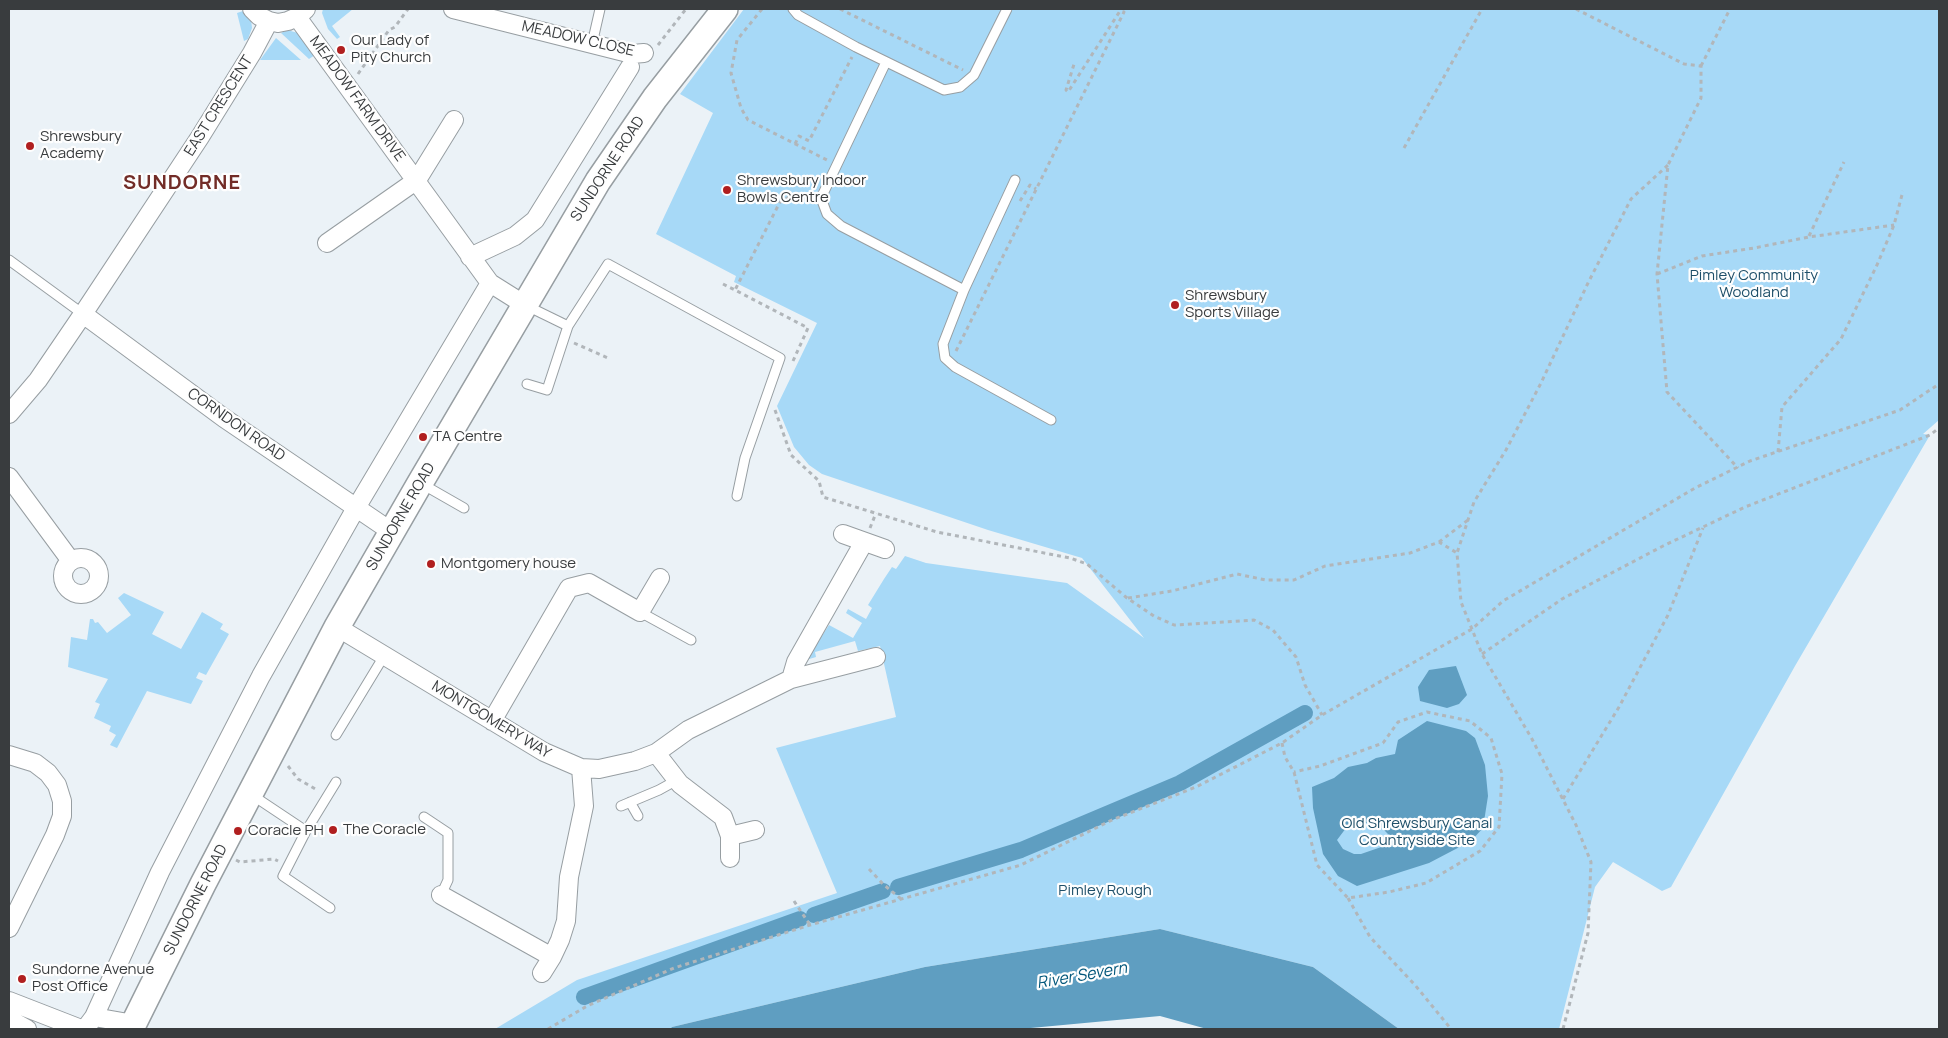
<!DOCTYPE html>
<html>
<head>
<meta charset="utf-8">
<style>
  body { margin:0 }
  #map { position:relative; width:1948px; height:1038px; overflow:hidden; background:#ebf2f7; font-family:Manrope,sans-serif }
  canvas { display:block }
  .frame { position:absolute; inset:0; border:10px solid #393c3e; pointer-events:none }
</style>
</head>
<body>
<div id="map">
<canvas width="1948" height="1038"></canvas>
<div class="frame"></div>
</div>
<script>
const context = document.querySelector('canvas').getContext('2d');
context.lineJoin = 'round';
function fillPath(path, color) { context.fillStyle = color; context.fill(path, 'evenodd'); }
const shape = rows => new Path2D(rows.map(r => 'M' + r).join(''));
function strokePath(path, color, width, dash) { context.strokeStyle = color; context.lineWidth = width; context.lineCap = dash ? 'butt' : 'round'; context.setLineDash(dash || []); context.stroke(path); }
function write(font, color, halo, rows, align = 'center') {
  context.font = font + ' Manrope,sans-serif'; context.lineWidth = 4.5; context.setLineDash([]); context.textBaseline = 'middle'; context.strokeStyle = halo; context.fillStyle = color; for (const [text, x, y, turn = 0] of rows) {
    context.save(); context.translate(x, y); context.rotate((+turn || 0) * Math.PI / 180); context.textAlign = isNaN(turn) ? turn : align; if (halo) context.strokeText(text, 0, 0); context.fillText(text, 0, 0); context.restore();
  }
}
fillPath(shape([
  [323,9,353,9,332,26,340,37,337,39,328,29,322,13],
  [744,9,1939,9,1939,420,1923,434,1930,435,1795,666,1671,887,1662,891,1613,862,1595,887,1559,1029,1399,1029,1313,967,1160,929,925,967,672,1027,670,1029,495,1029,577,980,837,893,776,748,896,717,880,646,858,651,855,641,815,652,816,657,806,660,829,625,853,638,862,623,846,613,848,609,866,619,872,608,868,605,884,579,892,567,896,569,905,556,926,563,1067,583,1144,638,1082,558,988,530,822,474,809,465,794,447,777,406,817,323,734,282,736,276,656,234,713,113,680,94],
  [246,10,251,19,252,28,248,39,244,41,237,13],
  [287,30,298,33,315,55,309,59,281,33],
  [276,38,301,60,260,60],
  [124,593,164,612,152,634,181,649,202,612,223,624,220,629,229,634,206,675,199,672,196,678,203,681,191,704,147,691,117,748,110,745,116,735,109,731,111,726,94,718,100,704,95,702,108,679,68,667,71,637,87,640,90,619,93,619,95,623,98,622,107,633,131,615,118,598]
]), '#a7d9f7');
fillPath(shape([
  [1456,666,1467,695,1459,704,1447,708,1420,701,1418,687,1429,670],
  [1427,721,1466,731,1475,738,1485,765,1488,796,1483,828,1471,841,1429,863,1357,886,1338,876,1323,854,1313,808,1312,787,1334,778,1348,767,1367,763,1376,758,1395,754,1398,740],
  [1357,822,1374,824,1384,830,1392,838,1390,844,1361,854,1354,854,1343,849,1337,840,1346,828],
  [1160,929,1313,967,1399,1029,1207,1029,1160,1016,1020,1029,670,1029,672,1027,925,967]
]), '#5f9ec1');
strokePath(shape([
  [898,887,1021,850,1180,783,1305,713],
  [814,915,883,891],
  [584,997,800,919]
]), '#5f9ec1', 16);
const service = shape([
  [793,9,798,15,856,47,944,90,960,87,974,75,1007,9],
  [592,44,600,9],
  [886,62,821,198,827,214,841,226,964,290],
  [1015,180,964,290,943,344,945,358,955,367,1051,420],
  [9,260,83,314],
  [525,305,568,326,608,264,780,358,745,458,737,496],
  [527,384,547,390,568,326],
  [422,484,464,508],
  [640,612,691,640],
  [336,735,384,656],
  [252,795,306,831],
  [630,802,638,816],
  [621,806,659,790,677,780],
  [424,817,448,833,448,880,441,895],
  [330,908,283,876,306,831,336,782]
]);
const minor = shape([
  [252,9,259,16,269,21,278,23,288,21,297,17,306,9],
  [453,9,632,54,644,53],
  [297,17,490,283,525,305],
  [327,243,417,180,454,120],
  [470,257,515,236,535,220,630,67],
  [83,314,224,418,392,532],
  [9,414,38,380,83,314,200,137,252,53,269,21],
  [9,477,71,561],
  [843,534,885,549],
  '63 576a18 18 0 1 1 36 0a18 18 0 1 1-36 0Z',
  [337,627,544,752,581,768,599,769,635,761,656,753,688,730,791,679,876,657],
  [791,679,796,662,864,542],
  [492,721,569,588,589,583,640,612,660,578],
  [656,753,680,784,723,817,730,836,755,830],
  [9,755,35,763,48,773,57,785,62,801,62,816,55,835,9,928],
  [730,858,730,836],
  [441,895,552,957,560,940,566,921,569,877,584,806,581,768],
  [542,973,552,957],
  [9,1001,81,1029],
  [94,1017,134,1024],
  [9,1019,27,1029],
  [85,1029,94,1017,160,872,261,676,356,508,490,283]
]);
const secondary = shape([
  [131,1029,203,884,337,627,420,483,598,181,655,98,725,9]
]);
strokePath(service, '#979ea2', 11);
strokePath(minor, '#979ea2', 20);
strokePath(secondary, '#979ea2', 28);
strokePath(shape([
  [762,9,737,40,731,73,741,108,748,120,827,160],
  [840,9,963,70],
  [1576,9,1684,64,1701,66,1701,98,1668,165,1657,274,1667,392,1738,468],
  [658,45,686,9],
  [1701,66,1730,9],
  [358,74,389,30,395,27,408,9],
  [795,144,799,136,809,141,852,57],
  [1404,148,1482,9],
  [1020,201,1030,185,1036,189],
  [1809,236,1844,162],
  [1657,274,1702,256,1754,248,1809,237,1894,225],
  [723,284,735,290],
  [574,343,608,358],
  [956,351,1124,12,1120,11,1068,92,1066,90,1075,61],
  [793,361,808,328,735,290,780,202,791,196,807,201,810,200],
  [775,410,791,455,819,481,823,497,937,532,1070,558,1087,564,1127,598,1154,616,1174,625,1254,620,1273,630,1296,657,1305,685,1322,715],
  [1778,452,1782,407,1841,339,1877,265,1894,225,1903,191],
  [870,528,876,513],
  [1439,542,1468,520],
  [1128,598,1172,591,1237,574,1266,580,1294,580,1325,566,1410,553,1439,542,1457,553],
  [1482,654,1562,599,1663,546,1745,507,1930,435,1939,428],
  [1282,743,1285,757,1294,772,1317,865,1348,898,1389,892,1426,883,1480,851,1499,827,1502,774,1491,738,1470,721,1427,712,1398,722,1383,743,1320,766,1294,772],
  [288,766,298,779,317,790],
  [1563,799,1619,707,1668,615,1703,528],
  [236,860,240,862,274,859,278,861],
  [869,869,883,884,901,899],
  [1348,898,1370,937,1415,985,1451,1029],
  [794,901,810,925],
  [548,1029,587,1006,674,968,810,925,1021,865,1112,820,1196,787,1282,743,1322,715,1472,629,1503,601,1695,488,1750,461,1900,410,1939,384],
  [1563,1029,1588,933,1591,862,1576,825,1532,739,1482,654,1461,602,1457,553,1474,502,1506,450,1541,383,1588,283,1631,199,1668,165]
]), '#b1b6ba', 3, [4, 4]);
strokePath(service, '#fff', 9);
strokePath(minor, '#fff', 18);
strokePath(secondary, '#fff', 25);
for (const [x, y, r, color] of [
  [341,50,5,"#b01f1f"],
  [30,146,5,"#b01f1f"],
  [727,190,5,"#b01f1f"],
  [1175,305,5,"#b01f1f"],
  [423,437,5,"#b01f1f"],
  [431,564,5,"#b01f1f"],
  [333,830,5,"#b01f1f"],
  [238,831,5,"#b01f1f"],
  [22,979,5,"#b01f1f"]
]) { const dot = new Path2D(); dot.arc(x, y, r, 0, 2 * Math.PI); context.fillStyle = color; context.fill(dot); strokePath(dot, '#fefefe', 2); }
write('15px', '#393c3e', '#fefefe', [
  ["MEADOW CLOSE",578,39,13],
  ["MEADOW FARM DRIVE",357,99,54],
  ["EAST CRESCENT",219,106,-58],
  ["SUNDORNE ROAD",608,169,-57],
  ["CORNDON ROAD",236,425,35],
  ["SUNDORNE ROAD",401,517,-60],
  ["MONTGOMERY WAY",491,720,31],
  ["SUNDORNE ROAD",196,900,-63]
]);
write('15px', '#393c3e', '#fefefe', [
  ["Our Lady of",351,41],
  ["Pity Church",351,58],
  ["Shrewsbury",40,137],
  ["Academy",40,154],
  ["Shrewsbury Indoor",737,181],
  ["Bowls Centre",737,198],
  ["Shrewsbury",1185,296],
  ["Sports Village",1185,313],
  ["TA Centre",433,437],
  ["Montgomery house",441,564],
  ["The Coracle",343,830],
  ["Coracle PH",248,831],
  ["Sundorne Avenue",32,970],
  ["Post Office",32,987]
], 'left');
write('15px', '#1e4f69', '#fefefe', [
  ["Pimley Community",1754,276],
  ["Woodland",1754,293],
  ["Old Shrewsbury Canal",1417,824],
  ["Countryside Site",1417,841],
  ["Pimley Rough",1105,891]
]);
write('italic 16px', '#03577b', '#fefefe', [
  ["River Severn",1082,976,-10]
]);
context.letterSpacing = '1px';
write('bold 20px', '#722c27', '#fefefe', [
  ["SUNDORNE",182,183]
]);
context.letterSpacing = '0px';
</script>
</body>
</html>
